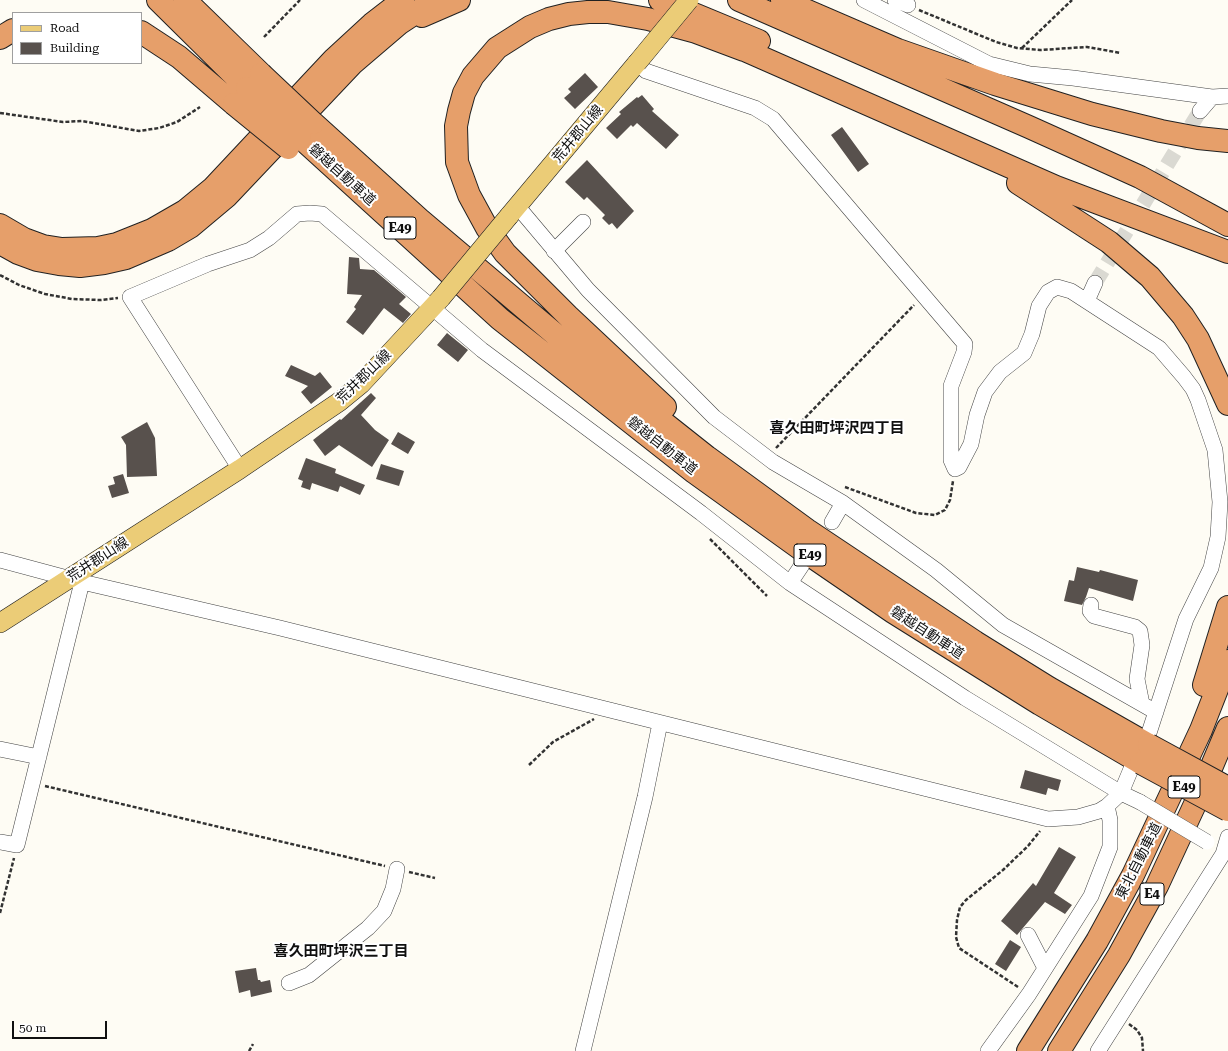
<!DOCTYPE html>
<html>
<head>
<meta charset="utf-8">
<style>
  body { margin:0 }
  #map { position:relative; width:1228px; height:1051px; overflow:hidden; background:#fefcf4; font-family:"Roboto Serif",serif }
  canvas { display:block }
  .legend { position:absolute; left:12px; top:12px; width:130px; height:52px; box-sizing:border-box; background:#fff; border:1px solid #9f9f9f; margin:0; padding:5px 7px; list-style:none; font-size:12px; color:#101010 }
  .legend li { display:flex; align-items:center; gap:8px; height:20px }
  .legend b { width:20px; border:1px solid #9f9f9f }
  .scale { position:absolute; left:12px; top:1021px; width:95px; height:18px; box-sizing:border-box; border:2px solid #101010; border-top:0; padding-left:5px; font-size:12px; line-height:14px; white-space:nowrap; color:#101010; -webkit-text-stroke:3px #fff; paint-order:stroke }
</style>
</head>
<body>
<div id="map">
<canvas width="1228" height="1051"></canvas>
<ul class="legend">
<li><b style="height:5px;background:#ebcc77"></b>Road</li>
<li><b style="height:11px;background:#58514d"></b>Building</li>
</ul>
<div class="scale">50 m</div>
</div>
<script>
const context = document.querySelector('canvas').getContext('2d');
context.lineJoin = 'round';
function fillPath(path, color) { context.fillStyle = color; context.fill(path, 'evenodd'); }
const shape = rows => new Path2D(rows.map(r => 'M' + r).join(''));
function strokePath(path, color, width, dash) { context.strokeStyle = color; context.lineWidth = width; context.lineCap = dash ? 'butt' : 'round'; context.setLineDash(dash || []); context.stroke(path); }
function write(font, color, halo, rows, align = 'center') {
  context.font = font + ' "Roboto Serif","Noto Sans JP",serif'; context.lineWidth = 4; context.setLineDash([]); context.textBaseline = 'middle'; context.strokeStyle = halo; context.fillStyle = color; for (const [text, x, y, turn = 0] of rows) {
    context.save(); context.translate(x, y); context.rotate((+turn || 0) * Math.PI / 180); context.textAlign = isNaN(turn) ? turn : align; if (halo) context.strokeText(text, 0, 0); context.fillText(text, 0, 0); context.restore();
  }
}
fillPath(shape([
  [585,73,598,87,575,109,564,98,571,92,568,89],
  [642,95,654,109,652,111,679,135,666,149,637,123,633,127,631,125,617,139,606,128,621,114,619,112,637,97,638,98],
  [842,127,869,164,858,172,831,135],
  [587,160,634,211,617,229,612,223,609,225,602,218,605,215,587,197,584,200,565,182],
  [349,257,359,258,360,269,374,270,406,297,399,304,411,314,403,323,384,308,363,335,346,322,356,309,354,307,362,295,347,294],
  [447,333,468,350,458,362,437,345],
  [291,365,315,376,320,372,332,387,311,404,301,392,308,386,285,376],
  [371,393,376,398,361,415,375,430,389,440,372,467,339,445,325,456,313,440,340,419,341,420],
  [147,422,155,438,157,476,127,477,126,445,121,437],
  [398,432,415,442,408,454,391,444],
  [306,458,336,469,335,473,365,485,360,495,340,486,338,492,312,483,310,490,301,487,303,481,298,479],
  [381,464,404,471,399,486,376,479],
  [123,474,129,493,112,498,108,486,115,484,113,477],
  [1077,567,1099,572,1100,570,1138,580,1133,601,1089,588,1086,597,1082,605,1064,601,1069,580,1074,581],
  [1025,770,1061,780,1058,791,1048,788,1046,795,1020,788],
  [1059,847,1076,857,1054,893,1072,905,1065,914,1045,902,1017,935,1001,921,1033,883,1036,886],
  [1010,940,1021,947,1006,971,995,964],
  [256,968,258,980,260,980,261,982,270,980,272,992,251,997,250,990,239,993,235,971]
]), '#58514d');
strokePath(shape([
  [1095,283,1200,111]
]), '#dad9d2', 15, [15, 8]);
const minor = shape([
  [864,0,989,64,1030,74,1073,78,1212,97,1228,96],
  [895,0,908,5],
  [637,63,646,71,755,108,773,119,965,344,964,352,951,386,951,460,955,469,959,467,971,444,977,415,985,392,1000,372,1024,353,1032,334,1039,306,1048,292,1057,287,1071,291,1159,348,1184,377,1193,389,1198,400,1215,450,1220,502,1218,537,1211,568,1186,619,1149,733],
  [1200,111,1212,97],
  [518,207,588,290,714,417,773,462,843,503,936,570,1003,625,1156,712],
  [554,251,583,222],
  [1087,301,1095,283],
  [240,469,130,297,208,264,250,250,269,238,297,214,310,213,322,214,482,350,701,513,790,583,965,698,1121,793,1140,802],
  [832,522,843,503],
  [0,560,82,582,280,628,1048,819,1078,817,1099,811,1107,806,1121,793,1131,769],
  [790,583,802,565],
  [1091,605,1090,611,1094,616,1135,627,1140,631,1142,645,1137,679,1142,704],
  [0,749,39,757],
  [0,842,17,845,82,582],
  [1028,935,1045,968],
  [289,983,309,975,368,928,384,911,393,889,397,869],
  [583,1051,645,797,660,723],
  [988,1051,1029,994,1091,896,1110,847,1110,820,1107,806],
  [1098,1051,1223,854,1228,837]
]);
const major = shape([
  [509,216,637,63],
  [0,623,240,469,339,402,361,384,441,298]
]);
const highway = shape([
  [158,0,247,88],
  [185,0,261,74],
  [660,0,759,41],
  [739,0,1029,127,1140,177,1228,225],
  [782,0,898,50,995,84,1092,114,1161,131,1198,138,1228,141],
  [422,16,459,0],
  [141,32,179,57,234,104],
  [0,38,13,30],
  [731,44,1056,187,1228,252],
  [313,123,419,219,601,373,707,457,807,530,975,642,1049,688,1149,745],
  [300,137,500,319,694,472,801,549,893,612,1040,704,1141,763],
  [1018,183,1109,242,1150,277,1183,316,1198,339,1228,404],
  [0,225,24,239,43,246,62,249,98,248,117,244,152,230,185,211,213,188,334,59,372,24,403,0],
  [0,243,18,253,37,260,59,264,80,266,104,263,126,258,168,240,190,227,227,196,352,64,400,23,435,0],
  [665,407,568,316,505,253,487,228,469,195,457,162,456,126,459,111,464,93,473,76,497,48,530,27,549,19,569,14,588,12,608,12,648,19,696,32,744,50],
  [1204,685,1228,607],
  [1028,1051,1097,941,1133,875,1201,730,1228,661],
  [1059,1051,1119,955,1157,886,1203,787,1228,728]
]);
strokePath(minor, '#434343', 16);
strokePath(major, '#212121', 20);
strokePath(highway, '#212121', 24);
strokePath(shape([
  [919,10,996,42,1017,48,1040,50,1087,47,1121,53],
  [264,37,300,0],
  [1022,48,1072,0],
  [0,113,63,122,82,121,139,131,159,128,177,122,200,107],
  [0,275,19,285,45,294,72,299,101,300,118,298],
  [776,448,914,305],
  [845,487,916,513,935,515,945,510,950,500,953,481],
  [710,539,767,596],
  [529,765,553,742,594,719],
  [45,786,385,866],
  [409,872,435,878],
  [0,913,14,858],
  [1018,987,959,948,956,937,957,920,960,907,966,900,1003,870,1028,846,1040,831],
  [1129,1024,1137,1030,1142,1038,1143,1051],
  [249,1051,253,1044]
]), '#323232', 2.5, [4, 2]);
strokePath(minor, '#fff', 15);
strokePath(major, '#ebcc77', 19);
strokePath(highway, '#e69f6a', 22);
const minorBridge = shape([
  [1140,802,1207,842]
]);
const majorBridge = shape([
  [637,63,689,0],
  [441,298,509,216]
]);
const highwayBridge = shape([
  [261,74,313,123],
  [247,88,300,137],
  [234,104,288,148],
  [1149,745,1228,788],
  [1141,763,1228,810]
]);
strokePath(minorBridge, '#434343', 16, []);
strokePath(majorBridge, '#212121', 20, []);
strokePath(highwayBridge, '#212121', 24, []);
strokePath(minorBridge, '#fff', 15);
strokePath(majorBridge, '#ebcc77', 19);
strokePath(highwayBridge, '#e69f6a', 22);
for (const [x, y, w] of [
  [400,228,32],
  [810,555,32],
  [1184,787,32],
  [1152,894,24]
]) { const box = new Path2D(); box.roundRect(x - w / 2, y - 11, w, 22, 3); context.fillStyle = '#fff'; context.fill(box); strokePath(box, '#101010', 1); }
write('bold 13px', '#101010', null, [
  ["E49",400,228],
  ["E49",810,555],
  ["E49",1184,787],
  ["E4",1152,894]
]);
write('14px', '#101010', '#fff', [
  ["荒井郡山線",578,134,-50],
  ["磐越自動車道",342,175,42],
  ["荒井郡山線",364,377,-44],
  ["磐越自動車道",662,446,38],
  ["荒井郡山線",98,560,-33],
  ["磐越自動車道",927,633,33],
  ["東北自動車道",1139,861,-63]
]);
write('bold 15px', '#101010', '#fff', [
  ["喜久田町坪沢四丁目",837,429],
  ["喜久田町坪沢三丁目",341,952]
]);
</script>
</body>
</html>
